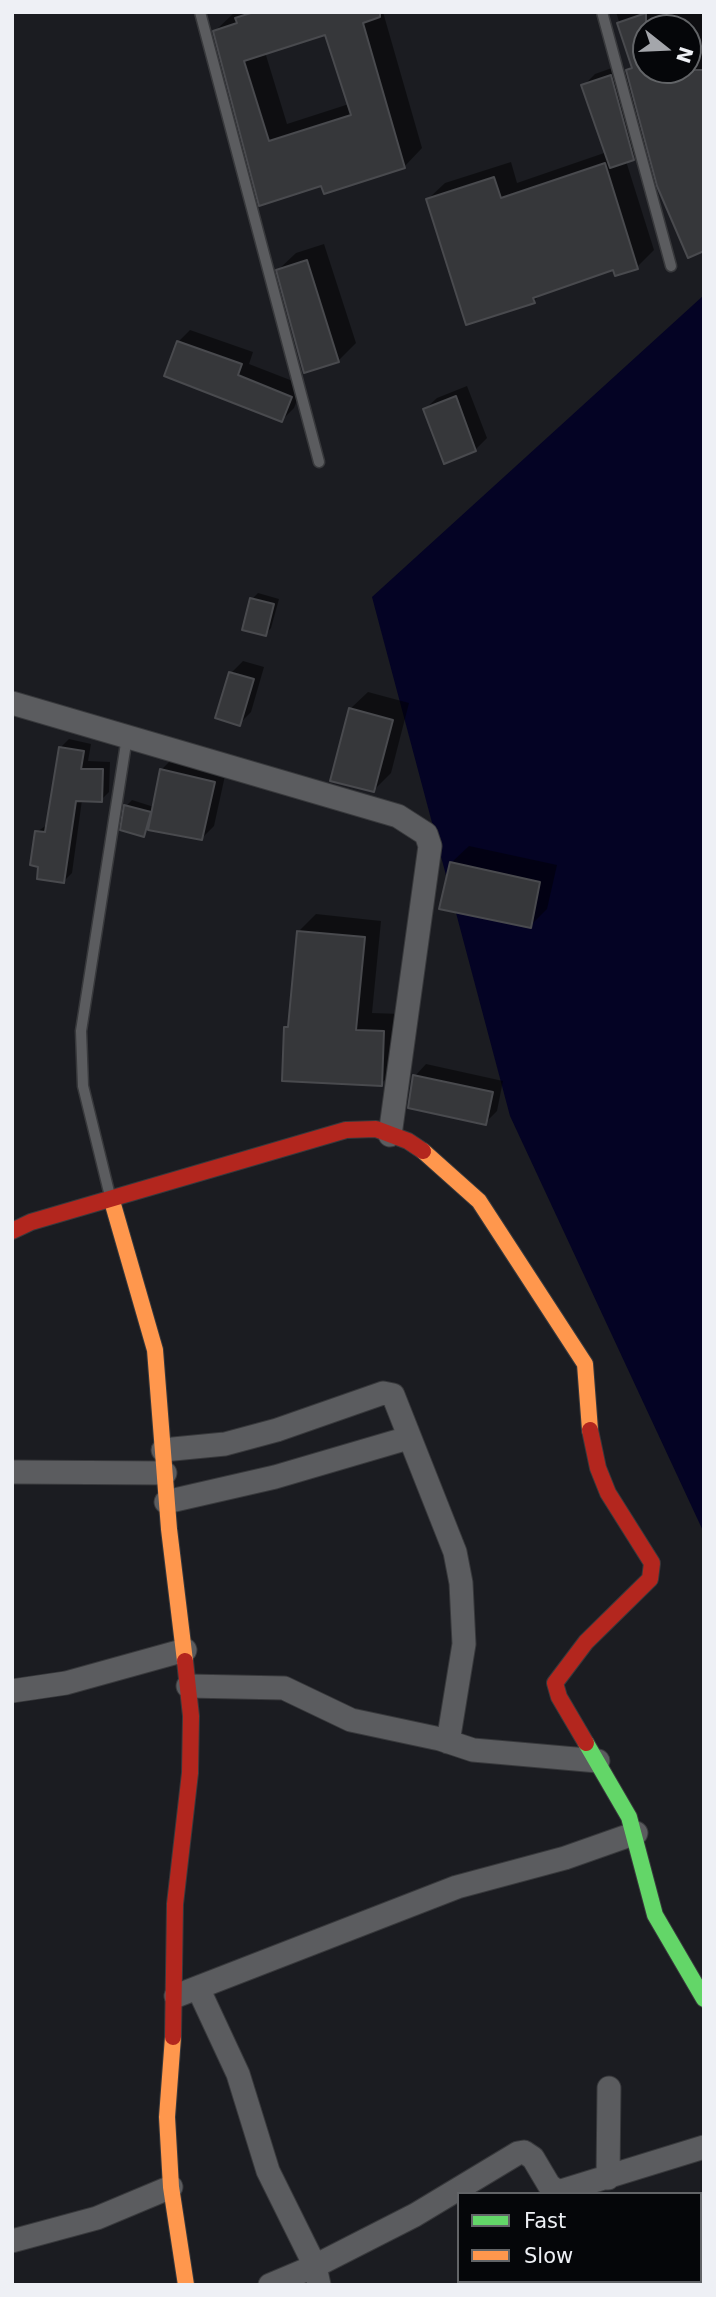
<!DOCTYPE html>
<html>
<head>
<meta charset="utf-8">
<style>
  body { margin:0 }
  #map { position:relative; width:716px; height:2297px; overflow:hidden; background:#1b1c21; font-family:"DejaVu Sans",sans-serif }
  canvas { display:block }
  .frame { position:absolute; inset:0; border:14px solid #eef0f5; pointer-events:none }
  .legend { position:absolute; left:457px; top:2192px; width:245px; height:91px; box-sizing:border-box; background:#050609; border:2px solid #626467; margin:0; padding:9px 12px; list-style:none; font-size:21px; color:#eef0f5 }
  .legend li { display:flex; align-items:center; gap:14px; height:35px }
  .legend b { width:35px; border:2px solid #626467 }
  .north { position:absolute; left:632px; top:14px; width:70px; height:70px; box-sizing:border-box; background:#050609; border:2px solid #626467; border-radius:50%; rotate:108deg; font-size:19px; font-weight:700; line-height:28px; text-align:center; color:#eef0f5 }
  .north::after { content:''; display:block; margin:auto; width:24px; height:32px; background:#a4a6ab; clip-path:polygon(50% 0,100% 100%,50% 72%,0 100%) }
</style>
</head>
<body>
<div id="map">
<canvas width="716" height="2297"></canvas>
<div class="frame"></div>
<ul class="legend">
<li><b style="height:9px;background:#63d668"></b>Fast</li>
<li><b style="height:9px;background:#ff974d"></b>Slow</li>
</ul>
<div class="north">N</div>
</div>
<script>
const context = document.querySelector('canvas').getContext('2d');
context.lineJoin = 'round';
function fillPath(path, color) { context.fillStyle = color; context.fill(path, 'evenodd'); }
const shape = rows => new Path2D(rows.map(r => 'M' + r).join(''));
function strokePath(path, color, width, dash) { context.strokeStyle = color; context.lineWidth = width; context.lineCap = dash ? 'butt' : 'round'; context.setLineDash(dash || []); context.stroke(path); }
fillPath(shape([
  [704,295,704,1533,510,1116,372,597]
]), '#040324');
fillPath(shape([
  [383,12,422,148,404,167,322,184,261,204,215,31,235,12],
  [326,32,349,104,287,124,265,52],
  [616,12,704,12,704,249,648,143,633,158,626,161,654,250,637,267,614,268,542,293,534,301,428,199,445,183,511,162,517,183,607,152,583,86,595,74,623,64,625,73,633,65],
  [646,28,688,28,688,70,646,70],
  [324,244,356,343,338,361,278,270,296,253],
  [190,330,253,352,249,364,303,385,294,408,282,420,166,375,179,341],
  [467,386,487,438,475,450,425,409,437,398],
  [258,593,279,599,271,628,266,634,252,599],
  [243,661,264,667,251,712,239,724,231,673],
  [368,692,409,703,391,773,374,790,350,709],
  [69,739,91,744,88,761,110,762,109,792,101,800,82,800,72,873,64,881,37,832,48,824,61,747],
  [173,758,226,771,214,826,202,838,149,828,143,835,126,806,132,800,154,807,161,770],
  [469,846,557,865,547,909,530,926,451,863],
  [316,914,381,921,372,1013,401,1014,398,1066,381,1084,286,1028,290,1024,298,932],
  [426,1064,503,1081,497,1111,485,1123,415,1076]
]), '#0007');
const building = shape([
  [254,12,380,12,380,17,363,23,405,168,324,194,321,186,259,206,213,31,237,23,235,18,254,12],
  [325,35,351,115,269,141,244,61,325,35],
  [646,13,646,70,704,70,704,251,688,258,657,186,626,70,632,68,617,23,646,13],
  [611,75,634,160,610,168,581,85,611,75],
  [605,163,638,269,615,276,613,270,533,298,535,303,466,325,426,199,494,177,501,198,605,163],
  [307,260,339,362,304,373,276,270,307,260],
  [177,341,242,364,238,375,292,397,282,422,164,376,177,341],
  [456,396,476,451,444,464,423,409,456,396],
  [250,598,274,604,266,636,242,630,250,598],
  [229,672,254,679,240,726,215,718,229,672],
  [349,708,393,720,374,792,330,781,349,708],
  [59,747,84,751,81,769,103,769,102,802,76,801,64,883,37,879,38,867,30,865,35,831,45,832,59,747],
  [160,769,215,782,202,840,148,830,160,769],
  [124,805,151,812,144,837,120,830,124,805],
  [450,862,540,882,531,928,439,909,450,862],
  [297,931,365,937,356,1030,384,1031,382,1086,282,1081,284,1027,288,1027,297,931],
  [413,1075,493,1092,486,1125,408,1108,413,1075]
]);
fillPath(building, '#36373a');
strokePath(building, '#494a4e', 2);
const lane = shape([
  [200,12,319,462],
  [602,12,671,266],
  [110,1196,83,1086,81,1031,127,737]
]);
const street = shape([
  [12,703,398,816,426,834,430,846,390,1135],
  [163,1450,225,1444,277,1430,383,1393,393,1395,455,1552,461,1583,464,1644,448,1742],
  [12,1472,165,1473],
  [166,1502,275,1477,408,1438],
  [188,1686,284,1688,351,1720,440,1739,473,1750,598,1761],
  [12,1691,66,1683,185,1650],
  [198,1988,238,2074,268,2171,315,2266,319,2285],
  [176,1996,457,1887,565,1858,636,1833],
  [608,2178,609,2088],
  [12,2241,97,2218,171,2187],
  [270,2285,315,2266,415,2215,518,2153,524,2152,533,2158,549,2185,558,2192,704,2147]
]);
const fast = shape([
  [586,1743,629,1817,655,1915,704,1999]
]);
const slow = shape([
  [423,1151,479,1201,585,1364,590,1430],
  [112,1201,155,1350,169,1529,185,1661],
  [173,2037,167,2117,171,2187,186,2285]
]);
const jam = shape([
  [12,1231,31,1222,346,1130,376,1129,408,1141,423,1151],
  [586,1743,559,1697,555,1683,586,1642,650,1579,652,1563,608,1493,598,1468,590,1430],
  [173,2037,175,1904,190,1773,191,1716,185,1661]
]);
strokePath(lane, '#38393c', 13);
strokePath(street, '#38393c', 25);
strokePath(fast, '#38393c', 18);
strokePath(slow, '#38393c', 18);
strokePath(jam, '#38393c', 18);
strokePath(lane, '#5b5c5f', 10);
strokePath(street, '#5b5c5f', 23);
strokePath(fast, '#63d668', 16);
strokePath(slow, '#ff974d', 16);
strokePath(jam, '#b3261e', 16);
</script>
</body>
</html>
